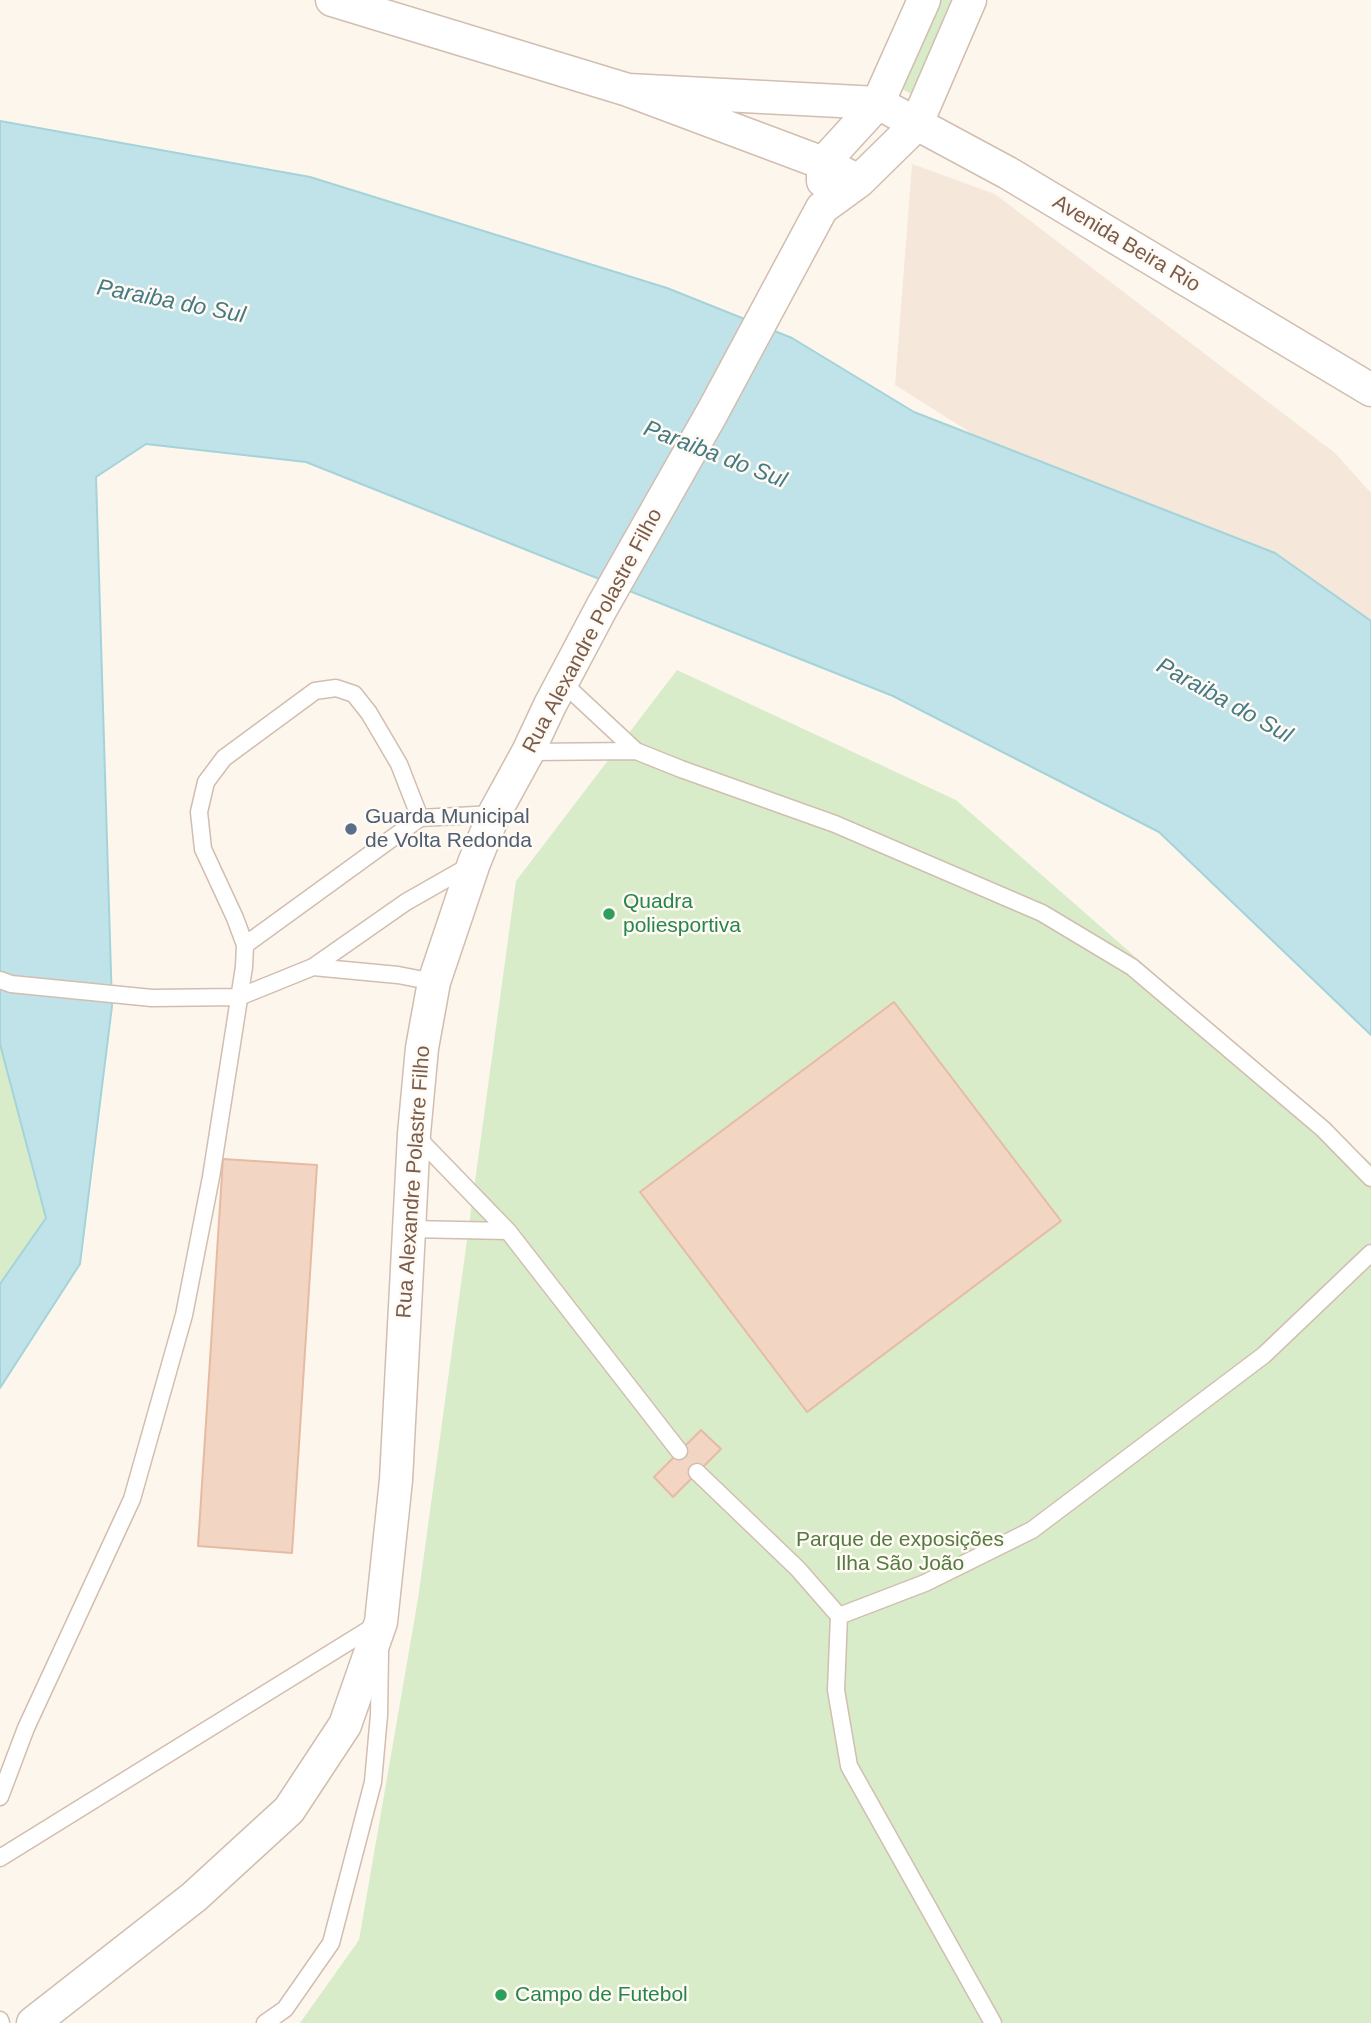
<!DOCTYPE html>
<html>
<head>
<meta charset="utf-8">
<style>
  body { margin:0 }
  canvas { display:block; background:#fdf6ec }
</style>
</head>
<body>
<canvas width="1371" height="2023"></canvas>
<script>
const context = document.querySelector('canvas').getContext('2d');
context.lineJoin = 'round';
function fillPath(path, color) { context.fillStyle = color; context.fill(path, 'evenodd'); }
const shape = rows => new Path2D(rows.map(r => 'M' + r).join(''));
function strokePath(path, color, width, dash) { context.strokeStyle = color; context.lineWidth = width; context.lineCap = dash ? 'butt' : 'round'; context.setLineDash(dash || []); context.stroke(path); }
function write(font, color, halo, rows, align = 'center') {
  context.font = font + ' Helvetica,sans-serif'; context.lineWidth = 5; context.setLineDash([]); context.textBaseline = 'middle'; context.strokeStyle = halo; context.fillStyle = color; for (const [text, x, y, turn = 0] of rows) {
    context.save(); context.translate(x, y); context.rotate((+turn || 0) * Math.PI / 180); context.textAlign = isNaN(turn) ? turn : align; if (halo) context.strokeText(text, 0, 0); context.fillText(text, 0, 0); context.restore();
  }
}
fillPath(shape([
  [912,164,995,194,1335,453,1371,493,1371,685,895,385]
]), '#f5e8da');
fillPath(shape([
  [939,0,956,0,915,96,902,89],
  [677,670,956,800,1371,1163,1371,2023,300,2023,359,1940,418,1599,516,881],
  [0,1044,46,1218,0,1284]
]), '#d8ecc9');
const water = shape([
  [0,121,310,177,667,288,792,338,914,412,1275,553,1371,621,1371,1035,1159,832,893,696,306,462,146,444,96,477,112,1006,80,1264,0,1388,0,1284,46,1218,0,1044,0,121]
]);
fillPath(water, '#bfe3e8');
strokePath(water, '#a5d3da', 2);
const building = shape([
  [894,1002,1061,1221,807,1412,640,1192,894,1002],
  [223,1159,317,1165,292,1553,198,1546,223,1159],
  [701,1430,721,1449,673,1497,654,1477,701,1430]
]);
fillPath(building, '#f3d5c3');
strokePath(building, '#e6bba3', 2);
const lane = shape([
  [563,683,636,751],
  [528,752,636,751,681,769,835,824,1042,913,1132,967,1323,1129,1371,1178],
  [245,945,420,818],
  [313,967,398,975,434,982],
  [0,980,11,984,152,998,239,997,313,967,406,902,471,865],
  [416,1136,508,1231,679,1451],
  [409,1229,508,1231],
  [697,1472,798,1569,839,1616,925,1583,1032,1530,1264,1355,1371,1253],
  [839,1616,836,1690,849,1766,993,2023],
  [0,1797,26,1728,132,1499,184,1315,211,1177,244,967,245,945,235,918,203,849,199,812,206,782,224,758,315,691,336,688,354,694,369,713,399,764,420,818,494,814],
  [0,1858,376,1625],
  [0,2020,1,2023],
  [265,2023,285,2009,331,1943,373,1782,379,1715,380,1653]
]);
const street = shape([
  [332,0,628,90,823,163,859,181],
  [628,90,878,103,1008,173,1371,390],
  [823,181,823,163,878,103,924,0],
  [33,2023,194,1897,289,1810,345,1725,381,1622,396,1480,414,1134,422,1048,434,982,474,863,494,814,528,752,550,705,602,607,712,413,822,208,859,181,916,125,970,0]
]);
strokePath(lane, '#d1beb0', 19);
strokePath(street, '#d1beb0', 35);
strokePath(lane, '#fff', 16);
strokePath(street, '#fff', 32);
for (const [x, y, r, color] of [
  [351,829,7,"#5c6f8a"],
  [609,914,7,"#2e9e5b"],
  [501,1995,7,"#2e9e5b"]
]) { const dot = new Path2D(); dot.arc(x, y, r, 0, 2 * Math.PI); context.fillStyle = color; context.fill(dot); strokePath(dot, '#fffaf3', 2.5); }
write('21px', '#7a5c4d', '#fffaf3', [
  ["Avenida Beira Rio",1126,244,31],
  ["Rua Alexandre Polastre Filho",593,631,-62],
  ["Rua Alexandre Polastre Filho",414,1182,-86]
]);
write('21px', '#4e5e75', '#fffaf3', [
  ["Guarda Municipal",365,817],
  ["de Volta Redonda",365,841]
], 'left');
write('21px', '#27864d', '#fffaf3', [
  ["Quadra",623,902],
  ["poliesportiva",623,926],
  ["Campo de Futebol",515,1995]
], 'left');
write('21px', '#537a41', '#fffaf3', [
  ["Parque de exposições",900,1540],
  ["Ilha São João",900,1564]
]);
write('italic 23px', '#437c86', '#fffaf3', [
  ["Paraiba do Sul",171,302,11],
  ["Paraiba do Sul",715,455,21],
  ["Paraiba do Sul",1224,701,29]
]);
</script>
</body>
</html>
